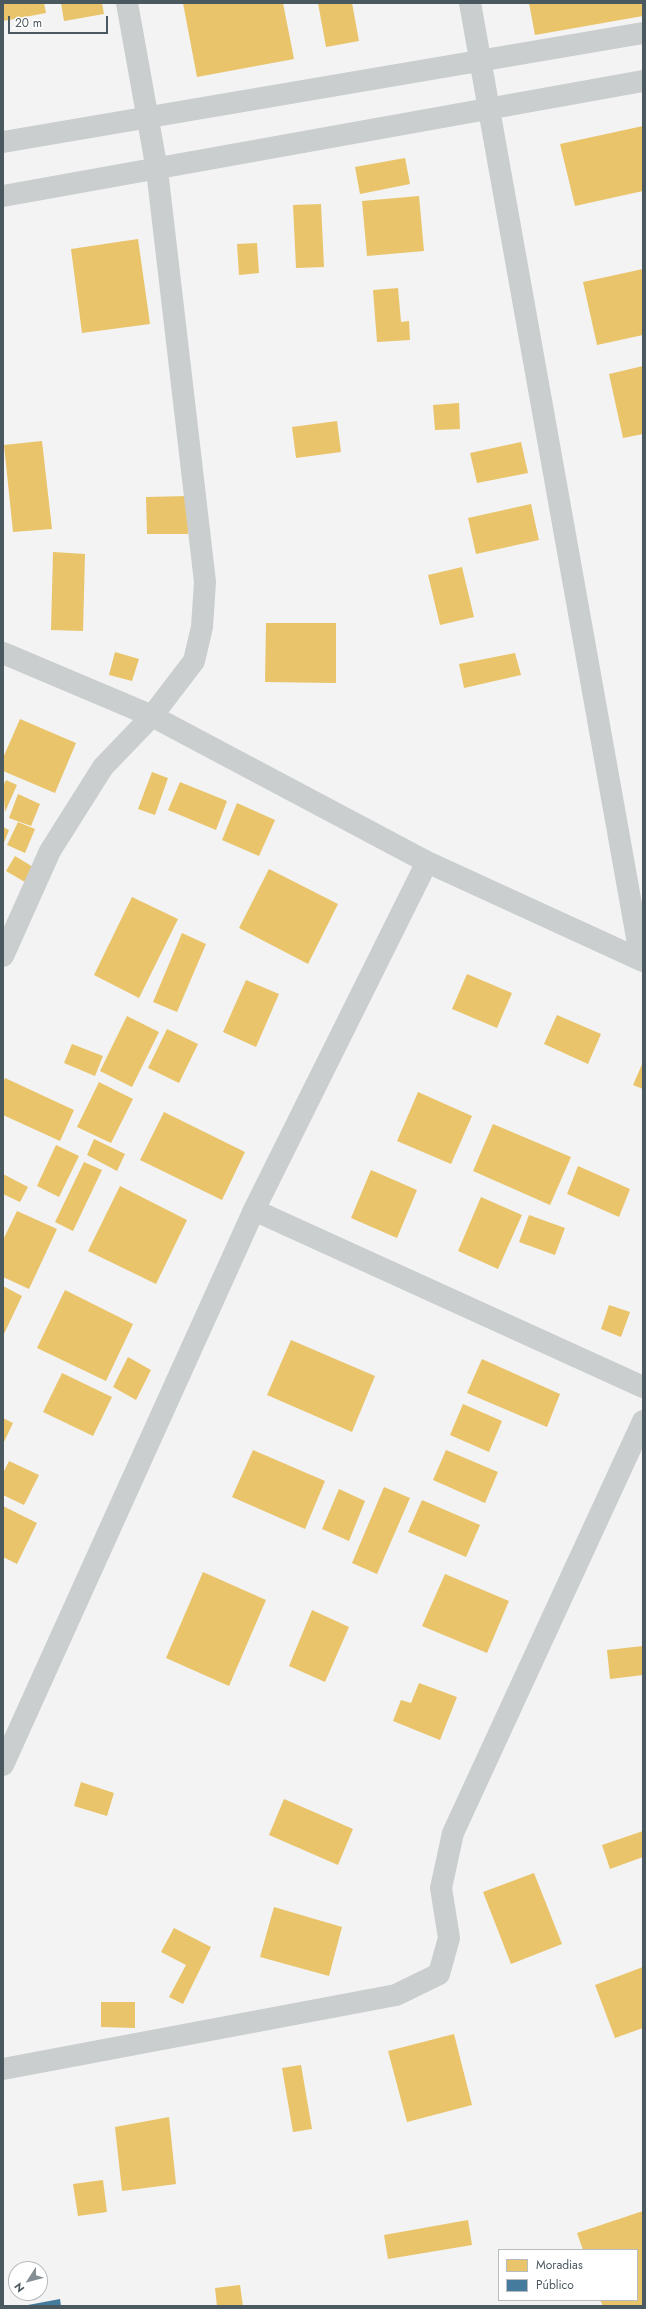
<!DOCTYPE html>
<html>
<head>
<meta charset="utf-8">
<style>
  body { margin:0 }
  #map { position:relative; width:646px; height:2309px; overflow:hidden; background:#f3f3f3; font-family:Jost,sans-serif }
  canvas { display:block }
  .frame { position:absolute; inset:0; border:4px solid #4a585f; pointer-events:none }
  .legend { position:absolute; left:498px; top:2249px; width:140px; height:52px; box-sizing:border-box; background:#fff; border:1px solid #b7bcbf; margin:0; padding:5px 7px; list-style:none; font-size:12px; color:#4a585f }
  .legend li { display:flex; align-items:center; gap:8px; height:20px }
  .legend b { width:20px; border:1px solid #b7bcbf }
  .north { position:absolute; left:8px; top:2261px; width:40px; height:40px; box-sizing:border-box; background:#fff; border:1px solid #b7bcbf; border-radius:50%; rotate:234deg; font-size:11px; font-weight:700; line-height:16px; text-align:center; color:#4a585f }
  .north::after { content:''; display:block; margin:auto; width:14px; height:18px; background:#858e93; clip-path:polygon(50% 0,100% 100%,50% 72%,0 100%) }
  .scale { position:absolute; left:8px; top:16px; width:100px; height:18px; box-sizing:border-box; border:2px solid #4a585f; border-top:0; padding-left:5px; font-size:12px; line-height:14px; white-space:nowrap; color:#4a585f; -webkit-text-stroke:3px #fff; paint-order:stroke }
</style>
</head>
<body>
<div id="map">
<canvas width="646" height="2309"></canvas>
<div class="frame"></div>
<ul class="legend">
<li><b style="height:11px;background:#e9c46a"></b>Moradias</li>
<li><b style="height:11px;background:#457b9d"></b>Público</li>
</ul>
<div class="north">N</div>
<div class="scale">20 m</div>
</div>
<script>
const context = document.querySelector('canvas').getContext('2d');
context.lineJoin = 'round';
function fillPath(path, color) { context.fillStyle = color; context.fill(path, 'evenodd'); }
const shape = rows => new Path2D(rows.map(r => 'M' + r).join(''));
function strokePath(path, color, width, dash) { context.strokeStyle = color; context.lineWidth = width; context.lineCap = dash ? 'butt' : 'round'; context.setLineDash(dash || []); context.stroke(path); }
fillPath(shape([
  [3,3,44,3,46,13,3,21],
  [61,3,102,3,104,14,64,21],
  [183,3,283,3,294,59,197,77],
  [318,3,352,3,359,41,326,47],
  [529,3,643,3,643,16,535,35],
  [643,126,643,191,575,206,560,144],
  [405,158,410,184,360,194,355,167],
  [419,196,424,251,367,256,362,201],
  [321,204,324,267,296,268,293,205],
  [138,239,150,324,82,333,71,249],
  [257,243,259,273,239,275,237,244],
  [643,269,643,335,597,345,583,282],
  [398,288,401,322,409,321,410,340,377,342,373,290],
  [643,366,643,434,623,438,609,374],
  [459,403,460,429,435,430,433,405],
  [337,421,341,452,296,458,292,427],
  [42,441,52,529,13,532,4,445],
  [521,442,528,473,477,483,470,453],
  [188,496,188,534,147,534,146,497],
  [531,504,539,540,476,554,468,518],
  [53,552,85,554,83,631,51,630],
  [462,567,474,617,440,625,428,575],
  [266,623,336,623,336,683,265,682],
  [115,652,139,659,132,681,109,675],
  [515,653,521,675,464,688,459,664],
  [20,719,76,743,55,793,3,771,3,758],
  [152,772,168,778,155,815,138,809],
  [6,780,17,785,5,812,3,786],
  [180,782,227,801,216,830,168,810],
  [18,794,40,804,31,826,9,818],
  [237,803,275,820,259,856,222,840],
  [18,822,35,829,25,853,7,845],
  [3,827,9,830,3,845],
  [15,856,38,870,30,885,6,871],
  [269,869,338,904,308,964,239,928],
  [132,897,178,919,139,998,94,975],
  [182,933,206,944,177,1012,153,1002],
  [467,974,512,993,497,1028,452,1009],
  [246,980,279,994,256,1047,223,1032],
  [557,1015,601,1034,588,1064,544,1044],
  [127,1016,159,1032,132,1087,100,1071],
  [167,1029,198,1044,179,1083,148,1068],
  [72,1044,103,1056,95,1076,64,1063],
  [643,1062,643,1089,633,1085],
  [5,1078,74,1110,60,1141,3,1115,3,1083],
  [99,1082,133,1099,111,1143,77,1127],
  [418,1092,472,1116,451,1164,397,1141],
  [164,1112,245,1152,222,1200,140,1160],
  [493,1124,571,1157,550,1205,473,1171],
  [94,1139,125,1154,117,1171,87,1155],
  [56,1145,79,1156,59,1197,37,1186],
  [84,1162,102,1170,73,1231,55,1222],
  [578,1166,630,1189,619,1217,567,1194],
  [371,1170,417,1190,397,1238,351,1218],
  [3,1174,28,1187,20,1202,3,1194],
  [120,1186,187,1220,156,1284,88,1251],
  [481,1197,522,1215,498,1269,458,1251],
  [17,1211,57,1229,29,1289,3,1277,3,1240],
  [529,1215,565,1228,555,1255,519,1242],
  [3,1286,22,1296,3,1336],
  [65,1290,133,1324,106,1381,37,1348],
  [609,1305,630,1312,621,1337,601,1329],
  [291,1340,375,1376,352,1432,267,1395],
  [128,1357,151,1370,136,1400,113,1387],
  [482,1359,560,1394,547,1427,467,1393],
  [62,1373,112,1397,93,1436,43,1412],
  [463,1404,502,1421,489,1452,450,1435],
  [3,1418,13,1423,3,1444],
  [253,1450,325,1481,305,1529,232,1497],
  [446,1450,498,1472,485,1503,433,1480],
  [9,1461,39,1475,24,1505,3,1495,3,1473],
  [384,1487,410,1498,377,1574,352,1563],
  [339,1489,365,1501,349,1541,322,1529],
  [422,1500,480,1525,466,1557,408,1532],
  [3,1506,37,1523,17,1564,3,1557],
  [203,1572,266,1600,229,1686,166,1658],
  [445,1574,509,1601,487,1653,422,1626],
  [312,1610,349,1627,325,1682,289,1666],
  [643,1646,643,1675,610,1679,607,1650],
  [419,1683,457,1697,440,1740,393,1721,401,1700,411,1703],
  [81,1782,114,1793,107,1816,74,1806],
  [284,1799,353,1829,338,1865,269,1835],
  [643,1831,643,1857,610,1869,602,1845],
  [534,1873,562,1944,511,1964,483,1892],
  [274,1907,342,1927,329,1976,260,1957],
  [174,1928,211,1947,183,2004,169,1997,186,1965,161,1952],
  [643,1967,643,2028,615,2038,595,1985],
  [101,2002,135,2002,135,2028,101,2027],
  [454,2034,472,2105,407,2122,388,2051],
  [301,2065,312,2129,293,2132,282,2068],
  [169,2117,176,2184,122,2191,115,2127],
  [103,2180,107,2212,78,2216,73,2184],
  [643,2211,643,2306,603,2306,600,2300,637,2300,637,2250,583,2250,577,2233],
  [468,2220,472,2245,388,2259,384,2235],
  [240,2285,243,2306,217,2306,215,2288]
]), '#e9c46a');
fillPath(shape([
  [60,2299,61,2306,28,2306,28,2305]
]), '#457b9d');
strokePath(shape([
  [470,3,641,960],
  [3,142,643,33],
  [3,196,643,81],
  [3,653,152,716,427,862,643,961],
  [3,956,50,851,103,767,152,716,194,661,202,627,205,582,157,170,127,3],
  [254,1210,643,1387],
  [3,1765,254,1210,427,862],
  [3,2069,396,1995,439,1974,449,1938,441,1888,453,1833,643,1421]
]), '#cacecf', 22);
</script>
</body>
</html>
